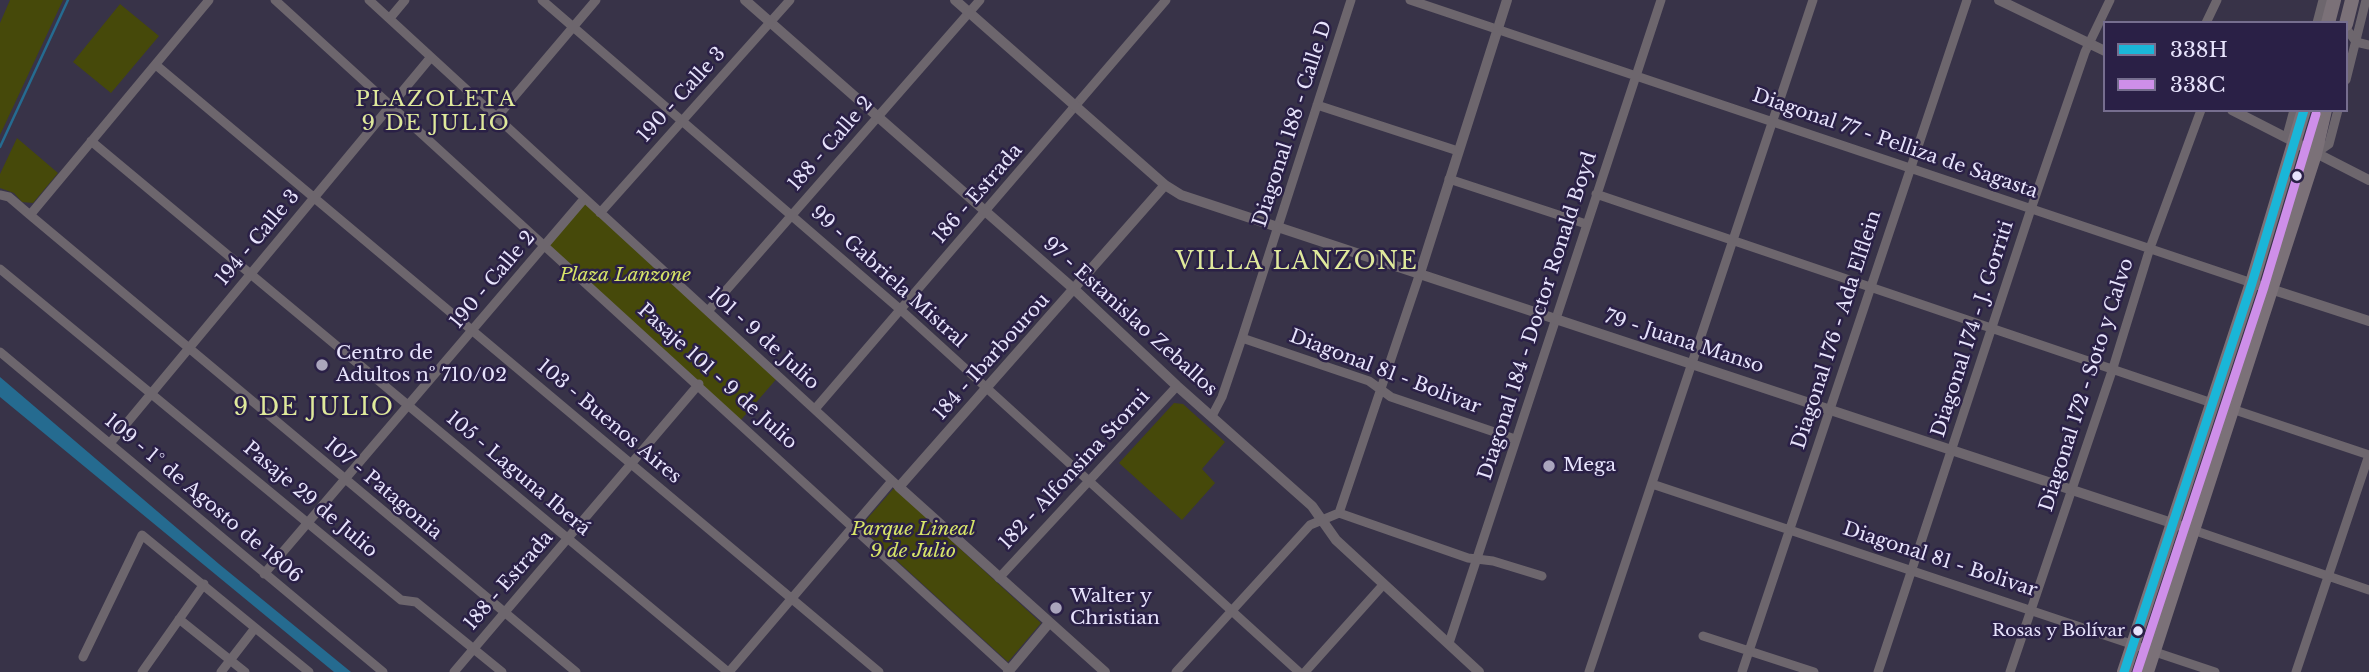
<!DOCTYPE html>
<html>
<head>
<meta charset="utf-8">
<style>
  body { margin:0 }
  #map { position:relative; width:2369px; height:672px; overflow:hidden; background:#383348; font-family:"Libre Baskerville",serif }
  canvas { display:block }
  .legend { position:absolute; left:2103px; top:21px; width:245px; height:91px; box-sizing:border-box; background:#2a2046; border:2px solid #766e8f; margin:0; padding:9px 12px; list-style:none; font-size:21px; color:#e7e3fc }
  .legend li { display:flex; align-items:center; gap:14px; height:35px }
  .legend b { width:35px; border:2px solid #766e8f }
</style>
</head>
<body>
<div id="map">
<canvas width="2369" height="672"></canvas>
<ul class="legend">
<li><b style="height:9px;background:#1ab6d8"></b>338H</li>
<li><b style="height:9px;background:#ce8fe9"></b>338C</li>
</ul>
</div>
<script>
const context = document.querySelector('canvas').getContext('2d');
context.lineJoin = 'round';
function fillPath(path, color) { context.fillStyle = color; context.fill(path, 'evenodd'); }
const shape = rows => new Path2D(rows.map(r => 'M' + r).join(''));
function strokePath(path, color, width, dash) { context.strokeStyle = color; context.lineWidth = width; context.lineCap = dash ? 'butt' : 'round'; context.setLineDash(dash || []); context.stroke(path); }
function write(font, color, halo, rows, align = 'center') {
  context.font = font + ' "Libre Baskerville",serif'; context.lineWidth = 5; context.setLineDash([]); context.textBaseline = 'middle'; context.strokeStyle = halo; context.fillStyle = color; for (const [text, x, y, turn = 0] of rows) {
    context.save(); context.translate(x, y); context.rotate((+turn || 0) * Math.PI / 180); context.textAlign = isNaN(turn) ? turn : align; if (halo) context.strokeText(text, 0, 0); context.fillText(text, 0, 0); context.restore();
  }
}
fillPath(shape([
  [10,0,63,0,0,135,0,23],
  [120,4,159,36,111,93,73,62],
  [17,138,58,173,33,203,22,202,14,193,0,188,0,174],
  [584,199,779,376,740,421,545,245],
  [1174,403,1183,404,1225,442,1202,469,1215,483,1182,520,1119,463],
  [894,488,1041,623,1008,662,860,527]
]), '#46490a');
fillPath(shape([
  [0,377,219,564,351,672,334,672,0,397]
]), '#256b90');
strokePath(shape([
  [0,147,68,0]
]), '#256b90', 2.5);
strokePath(shape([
  [275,0,1009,670],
  [369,0,899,487],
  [542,0,902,311,1299,672],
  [1410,0,2252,283],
  [390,18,405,0],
  [2206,23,2217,0],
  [2317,23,2323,0],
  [2346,28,2356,42,2369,45],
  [156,65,879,672],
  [2346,80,2366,0],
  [1317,105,1458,151],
  [496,118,596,0],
  [2287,136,2294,110],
  [91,141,728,672],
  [2316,153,2329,144,2338,110],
  [1449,179,1586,224],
  [1596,194,2212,403],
  [0,195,9,197,30,215,576,672],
  [600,213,790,0],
  [30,215,209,0],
  [0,269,401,600,416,602,502,672],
  [708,311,980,0],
  [1242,338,1369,381,1391,397,1515,439],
  [0,352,383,672],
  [815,409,1166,0],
  [2232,409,2369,455],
  [1212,416,1222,397,1242,338,1351,0],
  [111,442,431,57],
  [1652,484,2215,672],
  [1339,513,1420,273],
  [1339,513,1468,558,1493,561,1542,576],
  [2193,530,2369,590],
  [264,574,584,199],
  [999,578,1177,386],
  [179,619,245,672],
  [1703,636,1814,672],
  [1449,643,1661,0],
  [83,657,142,535,309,672],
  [142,672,204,584],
  [221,672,255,628],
  [454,672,699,384],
  [729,672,892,481],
  [1176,672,1310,525,1339,513],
  [1305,672,1383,585],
  [1589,672,1813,0],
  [1742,672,1967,0],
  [1878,672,2031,209,2085,52,2110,0],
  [2010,672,2112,371,2150,248,2201,110],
  [2296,672,2369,455]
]), '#6d666d', 9);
strokePath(shape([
  [745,0,1075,290,1177,386,1312,506,1336,540,1479,672],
  [955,0,1165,185,1181,195,2193,530],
  [1999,0,2105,51],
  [2232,110,2369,180],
  [1420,273,1507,0],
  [2252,283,2369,321],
  [1008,672,1049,623],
  [1105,672,899,487,1165,185]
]), '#6d666d', 10);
strokePath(shape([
  [2328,23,2334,0],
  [2346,24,2352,0],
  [2124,672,2252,283,2304,110],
  [2147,672,2315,154,2325,110]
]), '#7b7178', 14);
strokePath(shape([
  [2124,672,2252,283,2304,110]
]), '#1ab6d8', 9);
strokePath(shape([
  [2137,672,2264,287,2316,114]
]), '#ce8fe9', 9);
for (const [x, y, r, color] of [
  [2297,176,6,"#e7e3fc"],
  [322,365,7,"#aaa5bd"],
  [1549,466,7,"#aaa5bd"],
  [1056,608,7,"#aaa5bd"],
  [2138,631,6,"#e7e3fc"]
]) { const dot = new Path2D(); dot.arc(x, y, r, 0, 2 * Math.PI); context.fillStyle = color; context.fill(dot); strokePath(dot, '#2a2046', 2.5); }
write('17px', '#e7e3fc', '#2a2046', [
  ["Rosas y Bolívar",2125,631]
], 'right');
write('19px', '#e7e3fc', '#2a2046', [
  ["190 - Calle 3",682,95,-48],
  ["Diagonal 188 - Calle D",1293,124,-72],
  ["188 - Calle 2",831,144,-49],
  ["Diagonal 77 - Pelliza de Sagasta",1895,144,19],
  ["186 - Estrada",978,194,-49],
  ["194 - Calle 3",258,238,-50],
  ["99 - Gabriela Mistral",888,277,42],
  ["190 - Calle 2",493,280,-50],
  ["Diagonal 184 - Doctor Ronald Boyd",1538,316,-72],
  ["97 - Estanislao Zeballos",1130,317,42],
  ["Diagonal 174 - J. Gorriti",1973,329,-72],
  ["Diagonal 176 - Ada Elflein",1837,330,-72],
  ["101 - 9 de Julio",763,339,42],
  ["79 - Juana Manso",1684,342,18],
  ["184 - Ibarbourou",992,357,-48],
  ["Diagonal 81 - Bolivar",1385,372,21],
  ["Pasaje 101 - 9 de Julio",717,377,42],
  ["Diagonal 172 - Soto y Calvo",2087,385,-72],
  ["103 - Buenos Aires",609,422,40],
  ["182 - Alfonsina Storni",1075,470,-47],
  ["105 - Laguna Iberá",518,474,40],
  ["107 - Patagonia",383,489,40],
  ["109 - 1° de Agosto de 1806",203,499,40],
  ["Pasaje 29 de Julio",310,500,40],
  ["Diagonal 81 - Bolivar",1940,560,18],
  ["188 - Estrada",509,581,-49]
]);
write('italic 19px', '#d7e468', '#2a2046', [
  ["Plaza Lanzone",625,276],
  ["Parque Lineal",913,530],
  ["9 de Julio",913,552]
]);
write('19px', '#e7e3fc', '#2a2046', [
  ["Centro de",336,354],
  ["Adultos nº 710/02",336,376],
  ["Mega",1563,466],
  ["Walter y",1070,597],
  ["Christian",1070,619]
], 'left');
context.letterSpacing = '2px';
write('21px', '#dfe99b', '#2a2046', [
  ["PLAZOLETA",436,100],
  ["9 DE JULIO",436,124]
]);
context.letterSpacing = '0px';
context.letterSpacing = '2px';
write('23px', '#dfe99b', '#2a2046', [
  ["VILLA LANZONE",1297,263],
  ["9 DE JULIO",314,409]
]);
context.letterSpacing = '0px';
</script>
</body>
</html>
